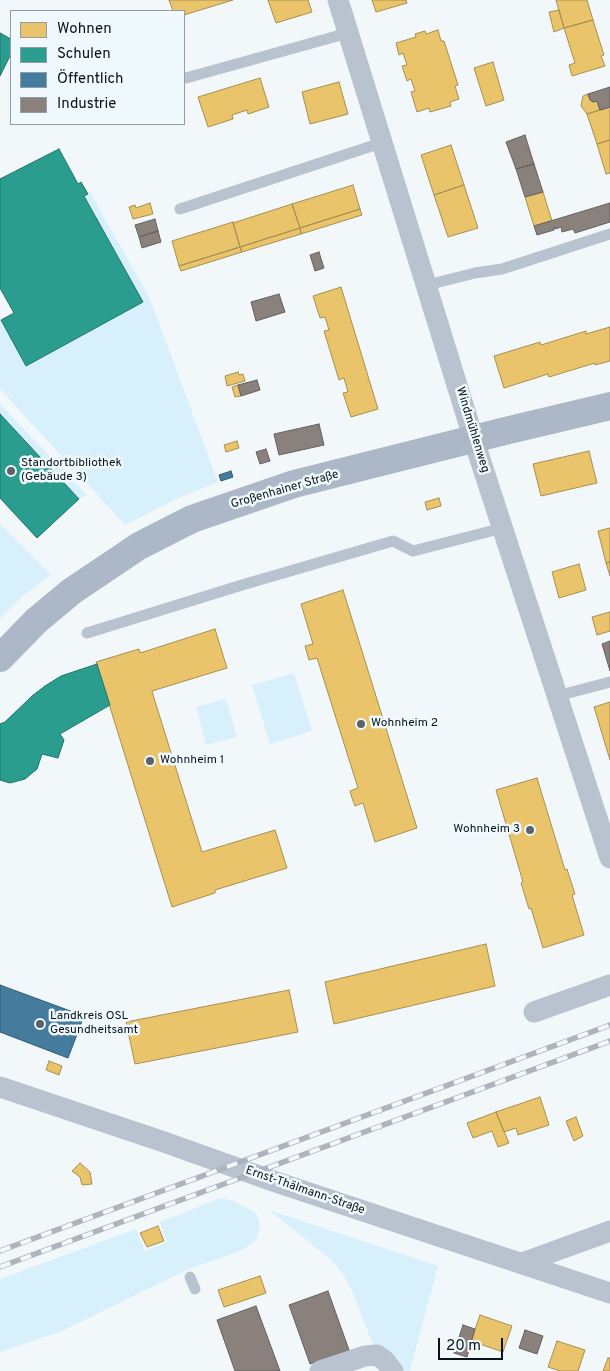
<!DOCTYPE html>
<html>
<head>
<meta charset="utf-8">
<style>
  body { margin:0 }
  #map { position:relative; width:610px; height:1371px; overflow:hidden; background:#f2f8fa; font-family:Overpass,sans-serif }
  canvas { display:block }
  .legend { position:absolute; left:10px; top:10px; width:175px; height:115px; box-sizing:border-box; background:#eff9fe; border:1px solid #939da2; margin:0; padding:6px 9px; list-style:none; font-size:15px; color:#0a1317 }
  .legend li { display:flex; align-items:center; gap:10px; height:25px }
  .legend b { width:25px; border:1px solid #939da2 }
  .scale { position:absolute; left:438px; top:1338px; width:65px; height:22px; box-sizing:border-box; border:2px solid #0a1317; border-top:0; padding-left:6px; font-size:15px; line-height:18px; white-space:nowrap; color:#0a1317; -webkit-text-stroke:4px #eff9fe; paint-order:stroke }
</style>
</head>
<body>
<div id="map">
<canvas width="610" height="1371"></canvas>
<ul class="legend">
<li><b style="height:14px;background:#e9c46a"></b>Wohnen</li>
<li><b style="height:14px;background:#2a9d8f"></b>Schulen</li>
<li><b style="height:14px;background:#457b9d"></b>Öffentlich</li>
<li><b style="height:14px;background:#8a817c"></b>Industrie</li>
</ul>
<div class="scale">20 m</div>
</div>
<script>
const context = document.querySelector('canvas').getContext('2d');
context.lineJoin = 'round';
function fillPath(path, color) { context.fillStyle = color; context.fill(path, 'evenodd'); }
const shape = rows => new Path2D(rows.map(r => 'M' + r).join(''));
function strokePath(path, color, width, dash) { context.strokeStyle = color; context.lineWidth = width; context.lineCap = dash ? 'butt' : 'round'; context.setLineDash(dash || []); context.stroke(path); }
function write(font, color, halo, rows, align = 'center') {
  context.font = font + ' Overpass,sans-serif'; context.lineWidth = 5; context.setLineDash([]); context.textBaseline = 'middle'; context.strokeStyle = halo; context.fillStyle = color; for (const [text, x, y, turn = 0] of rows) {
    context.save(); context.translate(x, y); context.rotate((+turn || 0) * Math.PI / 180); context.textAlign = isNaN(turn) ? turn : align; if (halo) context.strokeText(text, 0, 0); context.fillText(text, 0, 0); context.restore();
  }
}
fillPath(shape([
  [90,192,150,299,218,482,176,499,125,525,0,389,0,319,26,366,143,302,84,196],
  [0,404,87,495,79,499,0,414],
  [0,524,51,575,23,596,0,619],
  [294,673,312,731,270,744,252,685],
  [226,699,237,737,206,745,196,707],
  [221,1198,234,1201,256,1213,260,1225,257,1239,241,1251,191,1268,62,1331,0,1352,0,1279,136,1229,145,1251,167,1242,160,1222],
  [269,1210,438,1266,410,1371,404,1371,400,1363,385,1348,373,1345,351,1288,342,1273,329,1258]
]), '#d7f0fb');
const homes = shape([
  [169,0,233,0,184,15,184,11,173,11,169,0],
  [268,0,308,0,312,12,276,23,268,0],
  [372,0,406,0,407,3,376,12,372,0],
  [556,0,587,0,593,20,564,28,556,0],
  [559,10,564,28,554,32,549,12,559,10],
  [593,20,604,55,601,56,605,66,572,76,569,65,575,63,564,28,593,20],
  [438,30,441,41,444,41,458,85,455,86,459,99,450,102,451,106,430,112,429,108,417,112,411,92,415,91,411,79,407,81,402,66,407,65,403,53,399,55,396,43,416,37,415,34,425,31,426,34,438,30],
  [493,62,504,100,486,106,474,68,493,62],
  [260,78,269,107,248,114,247,110,232,115,233,119,208,127,198,97,260,78],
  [339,82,348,114,310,124,302,92,339,82],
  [588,94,590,100,593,102,597,101,600,110,587,114,581,106,583,96,588,94],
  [610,107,610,140,597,144,587,114,610,107],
  [610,140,610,173,606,174,597,144,610,140],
  [451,145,464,185,434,195,421,155,451,145],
  [353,185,360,209,300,228,292,204,353,185],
  [464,185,478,228,448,237,434,195,464,185],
  [543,192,552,221,534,226,525,197,543,192],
  [150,203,153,214,133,219,129,207,135,205,136,208,150,203],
  [292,204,300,228,240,247,233,223,292,204],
  [360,209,362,215,301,234,300,228,360,209],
  [233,222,240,247,179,266,172,241,233,222],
  [300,228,301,234,242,252,240,247,300,228],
  [240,247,242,252,181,271,179,266,240,247],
  [341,287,378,409,351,417,343,393,348,392,344,378,339,380,324,331,329,330,325,317,320,318,313,296,341,287],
  [610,327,610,361,595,365,595,363,549,377,548,374,504,388,494,356,540,342,541,345,586,331,586,334,610,327],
  [238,372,239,375,243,374,245,381,227,386,225,376,238,372],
  [238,385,241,396,235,397,232,387,238,385],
  [237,441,239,448,226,452,224,445,237,441],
  [589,451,597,483,541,496,533,464,589,451],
  [439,498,441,506,427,510,425,502,439,498],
  [610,528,610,562,606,563,598,531,610,528],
  [610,562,610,576,606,563,610,562],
  [579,564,586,590,559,598,552,572,579,564],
  [343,590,417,828,375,842,363,803,355,806,352,798,350,791,358,788,317,658,309,660,305,646,313,644,301,604,343,590],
  [610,612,610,631,597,635,592,617,610,612],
  [215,629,227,668,152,691,154,698,202,852,275,830,287,868,215,890,215,893,172,907,96,662,139,649,140,653,215,629],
  [610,702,610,760,594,707,610,702],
  [537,778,565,870,567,869,575,894,572,895,584,935,543,948,531,908,529,909,521,883,523,882,496,790,537,778],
  [486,944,495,986,334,1024,325,982,486,944],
  [289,990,298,1032,135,1064,126,1022,289,990],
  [49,1061,62,1066,59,1075,46,1070,49,1061],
  [540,1097,549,1125,518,1135,516,1128,504,1132,496,1112,540,1097],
  [496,1112,509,1143,498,1147,492,1131,473,1138,467,1123,496,1112],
  [576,1117,583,1136,574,1141,566,1121,576,1117],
  [80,1163,90,1172,92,1184,82,1185,80,1177,72,1171,80,1163],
  [158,1226,164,1241,147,1247,140,1233,158,1226],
  [260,1276,266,1293,224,1307,218,1290,260,1276],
  [480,1315,512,1326,503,1352,471,1341,480,1315],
  [557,1341,585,1350,578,1371,560,1371,548,1367,557,1341],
  [608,1358,610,1358,610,1371,603,1371,608,1358]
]);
fillPath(homes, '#e9c46a');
strokePath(homes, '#a68f51', 1);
const schools = shape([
  [0,33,11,39,11,54,0,76,0,33],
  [59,149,78,184,81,182,88,194,84,196,143,302,26,366,1,320,14,313,0,288,0,179,59,149],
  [0,414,79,499,37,538,0,498,0,414],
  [97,664,110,705,60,734,64,740,58,758,42,754,37,769,25,779,10,783,0,780,0,724,5,722,32,696,45,686,61,676,97,664]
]);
fillPath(schools, '#2a9d8f');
strokePath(schools, '#20746b', 1);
const public = shape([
  [231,471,233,477,221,481,219,475,231,471],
  [0,985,84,1016,68,1058,0,1032,0,985]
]);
fillPath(public, '#457b9d');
strokePath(public, '#335c75', 1);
const industry = shape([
  [610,87,610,107,600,110,597,101,593,102,590,100,588,94,610,87],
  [525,135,534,164,516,169,506,142,525,135],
  [534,164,543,192,525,197,516,169,534,164],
  [610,203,610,222,575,233,573,229,562,232,561,227,556,229,555,227,554,230,537,235,534,226,610,203],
  [155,219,158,231,139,237,135,225,155,219],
  [158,231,161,242,142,248,139,237,158,231],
  [319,252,324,268,315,271,310,255,319,252],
  [279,294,285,312,256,321,251,302,279,294],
  [257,380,260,390,241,396,238,385,257,380],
  [319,424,324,445,279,455,274,434,319,424],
  [266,449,270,461,260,464,256,452,266,449],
  [610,641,610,671,602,644,610,641],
  [328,1291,349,1350,310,1364,289,1305,328,1291],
  [256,1306,280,1371,235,1371,217,1320,256,1306],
  [463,1325,475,1329,467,1357,454,1353,463,1325],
  [525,1330,543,1336,537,1354,519,1348,525,1330]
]);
fillPath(industry, '#8a817c');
strokePath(industry, '#64605e', 1);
strokePath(shape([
  [186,78,348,33],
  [180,209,381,143],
  [427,285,475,273,502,269,610,234],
  [87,633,242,585,393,541,413,551,503,528],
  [557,696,610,682],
  [190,1277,195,1289]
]), '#b9c3d0', 11);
strokePath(shape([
  [338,0,478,453,610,858],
  [534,1012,610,985],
  [0,1087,164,1142,276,1182,610,1293],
  [522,1263,610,1231],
  [320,1371,365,1356,377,1355,385,1361,393,1371]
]), '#b9c3d0', 21);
strokePath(shape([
  [0,658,36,621,72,591,139,546,192,519,294,484,505,431,610,406]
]), '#acb8c7', 28);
const rail = shape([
  [0,1251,610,1025],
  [0,1267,610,1041]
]);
strokePath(rail, '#adb4bc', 5.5);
strokePath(rail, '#eff9fe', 4, [11]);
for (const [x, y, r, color] of [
  [11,471,5,"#5b6366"],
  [361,724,5,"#5b6366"],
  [150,761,5,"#5b6366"],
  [530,830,5,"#5b6366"],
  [40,1024,5,"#5b6366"]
]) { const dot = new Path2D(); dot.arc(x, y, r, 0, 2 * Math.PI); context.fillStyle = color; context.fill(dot); strokePath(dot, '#eff9fe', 2); }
write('12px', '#0a1317', '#eff9fe', [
  ["Windmühlenweg",472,430,73],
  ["Großenhainer Straße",285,490,-16],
  ["Ernst-Thälmann-Straße",305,1191,19]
]);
write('12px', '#0a1317', '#eff9fe', [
  ["Standortbibliothek",21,464],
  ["(Gebäude 3)",21,478],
  ["Wohnheim 2",371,724],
  ["Wohnheim 1",160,761],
  ["Wohnheim 3",520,830,"right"],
  ["Landkreis OSL",50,1017],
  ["Gesundheitsamt",50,1031]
], 'left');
</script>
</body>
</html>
